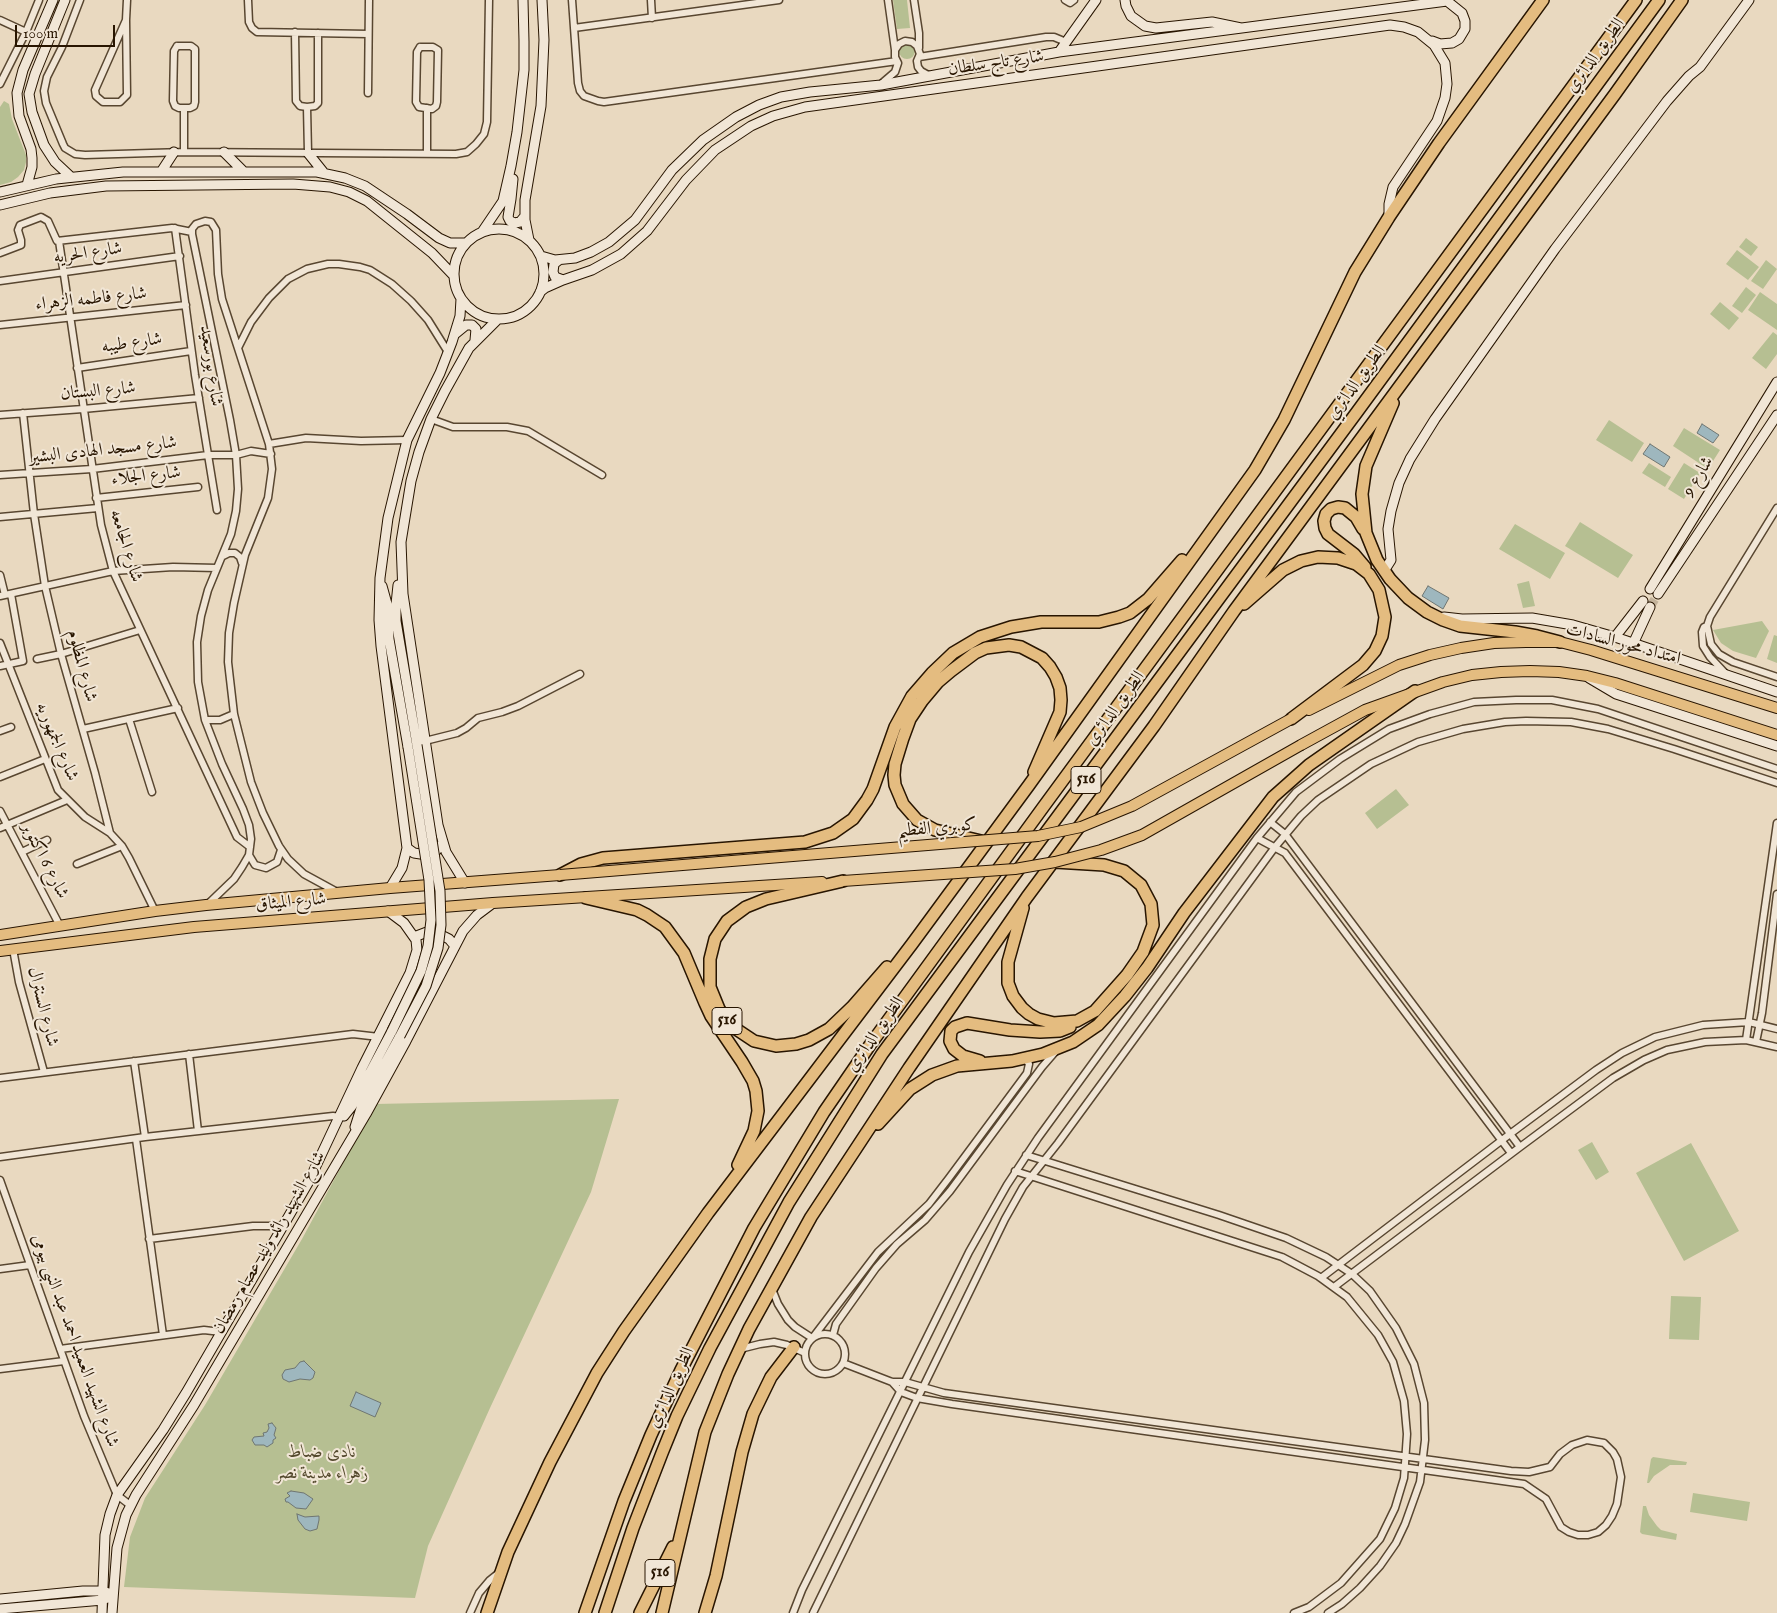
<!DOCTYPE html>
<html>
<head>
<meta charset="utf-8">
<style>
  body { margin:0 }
  #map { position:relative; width:1777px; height:1613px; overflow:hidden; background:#e9d9c0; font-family:"IM FELL English",serif }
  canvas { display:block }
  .scale { position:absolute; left:15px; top:25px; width:100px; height:22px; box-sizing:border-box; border:2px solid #281500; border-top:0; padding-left:6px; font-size:15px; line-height:18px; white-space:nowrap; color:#281500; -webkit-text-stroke:4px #f1e6d6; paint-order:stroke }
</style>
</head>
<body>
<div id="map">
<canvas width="1777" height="1613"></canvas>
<div class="scale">100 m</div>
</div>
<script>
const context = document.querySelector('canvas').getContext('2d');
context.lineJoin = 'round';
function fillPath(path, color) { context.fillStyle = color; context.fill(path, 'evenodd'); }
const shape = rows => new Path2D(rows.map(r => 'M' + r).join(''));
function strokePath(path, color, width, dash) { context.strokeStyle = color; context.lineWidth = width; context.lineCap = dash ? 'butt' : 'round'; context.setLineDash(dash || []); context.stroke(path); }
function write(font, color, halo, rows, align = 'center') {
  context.font = font + ' "IM FELL English",Amiri,serif'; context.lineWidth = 4; context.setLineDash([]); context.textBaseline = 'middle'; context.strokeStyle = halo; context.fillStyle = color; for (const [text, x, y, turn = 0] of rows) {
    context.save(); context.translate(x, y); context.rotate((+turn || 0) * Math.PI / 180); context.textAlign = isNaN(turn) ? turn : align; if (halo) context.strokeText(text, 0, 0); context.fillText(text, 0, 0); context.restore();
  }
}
fillPath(shape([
  [893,0,907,0,910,28,897,29],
  '899 51a8 8 0 1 1 16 0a8 8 0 1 1-16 0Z',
  [4,101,9,104,12,119,26,155,26,162,24,170,18,177,11,182,0,185,0,107],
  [1746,238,1758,247,1751,256,1739,247],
  [1737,250,1759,267,1748,280,1726,264],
  [1766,260,1777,269,1763,289,1751,281],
  [1746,287,1756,295,1742,313,1732,306],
  [1760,292,1777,304,1777,330,1748,310],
  [1720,302,1739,318,1729,330,1710,314],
  [1773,332,1777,335,1777,354,1766,369,1752,358],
  [1609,420,1644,443,1632,462,1596,440],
  [1684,428,1720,450,1708,469,1673,446],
  [1649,463,1671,477,1665,487,1642,473],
  [1684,463,1700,473,1684,499,1668,489],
  [1580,522,1633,555,1618,578,1565,546],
  [1515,524,1565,553,1550,579,1499,549],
  [1529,581,1535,606,1523,608,1517,584],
  [1762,621,1769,631,1756,658,1733,651,1721,643,1713,630],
  [1774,635,1777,636,1777,663,1767,659],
  [1396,789,1409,805,1377,829,1365,813],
  [619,1099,591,1192,490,1408,428,1546,415,1598,124,1587,130,1537,145,1498,205,1405,302,1239,375,1104],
  [1592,1142,1609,1172,1596,1180,1578,1150],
  [1691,1143,1739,1231,1684,1261,1636,1173],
  [1671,1296,1701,1297,1699,1340,1669,1339],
  [1653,1457,1687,1462,1686,1465,1670,1465,1654,1476,1649,1483,1647,1483,1651,1459],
  [1693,1493,1750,1502,1747,1521,1690,1512],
  [1643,1506,1646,1506,1649,1515,1657,1526,1661,1530,1677,1534,1676,1540,1642,1534,1640,1532]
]), '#b6bf92');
const water = shape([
  [1702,424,1719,435,1713,443,1697,433,1702,424],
  [1650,444,1670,457,1664,467,1643,454,1650,444],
  [1428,586,1449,598,1443,609,1422,596,1428,586],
  [304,1361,315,1372,313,1378,310,1380,300,1379,289,1382,283,1379,282,1375,285,1370,295,1368,300,1362,304,1361],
  [356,1392,381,1403,375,1417,350,1406,356,1392],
  [272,1423,276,1428,274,1435,276,1438,273,1440,273,1443,267,1447,264,1445,255,1445,252,1440,254,1437,264,1436,263,1433,267,1432,269,1428,268,1424,272,1423],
  [291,1491,304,1493,313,1499,306,1509,296,1508,288,1502,286,1502,285,1499,290,1496,287,1493,291,1491],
  [297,1514,305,1517,319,1516,319,1520,317,1529,310,1531,305,1529,298,1520,297,1514]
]);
fillPath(water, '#9eb7be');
strokePath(water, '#6f7672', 1);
strokePath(shape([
  [1650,607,1658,594]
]), '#c2b29a', 9, [9, 4.5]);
const street = shape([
  [80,0,62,47,47,77,44,91,46,103,63,144,65,148,75,154,85,155,184,152,456,154,467,152,476,144,484,134,487,122,489,0],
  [248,0,249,22,252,28,257,32,368,34],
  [572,0,578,83,580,91,584,96,598,101,604,102,897,61],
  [651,0,652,18],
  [888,0,895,50],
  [914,0,919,33,919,48],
  [1065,0,1070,3,1074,0],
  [0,20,26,32],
  [126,20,95,90,96,96,103,102,120,102,127,95,126,20,127,0],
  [574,28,779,0],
  [295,32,296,101,300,106,307,107,315,106,318,103,318,33],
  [177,46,191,46,195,49,195,102,194,106,190,108,179,108,175,106,173,101,174,51,177,46],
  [420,47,433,47,438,50,437,102,436,106,432,109,419,107,416,102,417,52,420,47],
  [919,57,1046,37,1054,37,1066,42],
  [0,84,26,32,39,0],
  [881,84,895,72,898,63,895,57,895,50,899,44,905,41,912,42,917,46,920,54,917,61,918,67,921,71,930,76],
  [368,93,369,0],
  [307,107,308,153],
  [184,108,184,152],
  [427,108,427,154],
  [175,228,195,375,217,510],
  [59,241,101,525,113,571,237,837,250,847],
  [0,253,21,245,21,240,18,230,20,225,41,217,48,221,57,241,172,228,192,232],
  [0,281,180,256],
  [0,325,186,305],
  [238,348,251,322,269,298,288,279,307,269,328,264,339,264,360,267,370,270,392,284,411,301,428,320,448,352],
  [77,368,191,351],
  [23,413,34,514,45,586,61,654,95,773,110,833,122,846,129,858,155,911],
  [0,415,83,409,199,398],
  [431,419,453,427,507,427,528,431,602,475],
  [269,444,306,438,361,441,407,440],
  [0,475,92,469,208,455,236,455,251,451,271,454],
  [96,498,198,487],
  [1777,508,1710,617,1707,626,1711,644,1719,654,1733,662,1777,677],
  [0,517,98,508],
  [223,556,229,553,235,553,240,557,242,563],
  [0,575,5,595],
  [0,596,113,571,173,567,217,568],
  [1707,626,1704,627,1702,632,1703,646,1710,657,1726,674],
  [0,643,58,790,85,817,110,833],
  [37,659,61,654,140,630],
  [0,666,23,661,11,594],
  [129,719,152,792],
  [205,720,220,720,234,714],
  [83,729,178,708],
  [0,731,11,727],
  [425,741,457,733,466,728,478,718,502,712,518,706,580,674],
  [0,777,45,759],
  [0,811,60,926],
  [1270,822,1285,834,1520,1147],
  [0,828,67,800],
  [1257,838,1285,853,1511,1153],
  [22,852,47,840],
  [249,855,255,865,266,868,277,862,281,850],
  [77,864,122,846],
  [208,904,234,879,242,867,249,855,251,839,249,825,243,809,222,764,205,720,198,682,197,642,201,616,208,590,231,534,236,511,238,489,236,455,230,420,192,234,192,229,196,224,205,221,211,222,216,230,218,274,222,299,269,444,272,469,268,498,245,555,234,603,229,633,228,662,234,714,251,782,263,813,279,846,288,859,304,874,337,892],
  [13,949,19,982,44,1072],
  [1746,1040,1777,823],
  [1756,1042,1762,1013,1777,894],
  [189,1054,198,1131],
  [134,1061,145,1137],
  [0,1078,353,1034,379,1037],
  [136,1139,163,1335],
  [1026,1155,1219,1215,1286,1238,1326,1257,1352,1274,1370,1291,1396,1328,1414,1364,1424,1403,1425,1440,1420,1482,1405,1524,1396,1543,1380,1566,1360,1588,1342,1604,1328,1613],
  [0,1157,145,1137,333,1116,340,1117],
  [1015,1171,1282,1257,1318,1276,1347,1297,1378,1335,1393,1362,1404,1401,1407,1434,1404,1478,1395,1508,1380,1539,1341,1583,1309,1607,1294,1613],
  [0,1180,84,1416,117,1495,130,1505],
  [149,1239,253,1226,284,1226],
  [0,1269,30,1265],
  [1321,1278,1510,1134,1596,1070,1622,1053,1655,1037,1703,1025,1749,1022,1777,1029],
  [1334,1287,1520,1147,1613,1078,1644,1060,1667,1050,1705,1042,1746,1040,1777,1047],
  [772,1289,778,1304,788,1320,795,1327,812,1338],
  '805 1354a20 20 0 1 1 40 0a20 20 0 1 1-40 0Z',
  [833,1335,836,1324,876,1268,897,1244,925,1220,950,1191,1042,1067,1055,1052],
  [814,1336,878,1252,929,1204,949,1178,1027,1073,1029,1064,1025,1058],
  [60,1349,204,1330,221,1332],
  [740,1349,760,1344,774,1342,787,1345,805,1353],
  [843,1363,892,1382,905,1382,944,1393,1511,1471,1529,1472,1550,1467,1560,1454,1572,1445,1587,1440,1604,1443,1613,1452,1617,1459,1621,1477,1617,1504,1612,1516,1606,1525,1598,1532,1588,1535,1578,1535,1569,1532,1561,1527,1546,1499,1524,1484,952,1404,917,1398,901,1392,892,1382],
  [0,1369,64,1361],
  [470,1613,479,1593,490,1580,500,1572],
  [793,1613,802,1590,969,1252,1007,1185,1038,1138,1257,838,1296,792,1340,759,1389,729,1430,714,1474,702,1516,700,1552,700,1598,709,1777,769],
  [813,1613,1005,1219,1023,1187,1058,1143,1275,847,1301,816,1318,800,1371,764,1418,742,1463,729,1505,722,1526,721,1571,722,1608,729,1674,749,1777,783]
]);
const secondary = shape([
  [65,0,35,74,29,94,32,112,44,145,55,162,71,177],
  [1125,0,1126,6,1131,16,1145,26,1156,28,1212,22,1241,28],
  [1059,52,1096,0],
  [224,152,244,172],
  [308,153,324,173],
  [161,172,174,152],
  [513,179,511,199,508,217,510,221,515,223,520,222,525,216],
  [27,185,32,167,32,158,31,149,19,116,17,93,23,70,53,0],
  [0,192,56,179,123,172,317,172,345,178,365,186,407,214,439,238,450,243,466,243],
  [0,205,50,193,106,186,293,184,330,187,349,192,367,201,432,253,454,276],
  '454 274a45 45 0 1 1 90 0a45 45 0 1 1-90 0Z',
  [482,232,503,201,511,166,517,132,524,70,524,41,523,0],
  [529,240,525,220,525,200,541,106,544,40,542,0],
  [541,256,555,260,575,258,591,252,609,242,635,220,672,170,703,140,736,117,759,105,781,97,810,92,881,85,1059,52,1447,1,1462,13,1465,21,1465,29,1459,39,1452,43,1440,44,1432,41],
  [559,260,554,264,553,272,555,277,563,280],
  [540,292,545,288,563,280,592,270,621,254,647,231,686,180,715,150,751,126,773,116,805,107,1390,25,1404,27,1418,32,1434,45,1445,63,1447,84,1445,98,1437,121,1393,187,1389,204,1389,217],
  [455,334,466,325,472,325,476,329,475,340],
  [1384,571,1391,560,1388,529,1391,511,1399,483,1410,459,1435,419,1555,249,1667,101,1689,76,1700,67,1749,0],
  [398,585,396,604,396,621,417,745],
  [382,586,387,604,389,639,408,747],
  [1650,589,1777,382],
  [1658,594,1777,415],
  [1444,617,1462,619,1532,618,1573,625,1615,637,1777,692],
  [1615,637,1643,601],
  [1633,644,1650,607],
  [1589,678,1616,694,1777,746],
  [407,848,414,853,427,855,435,852,443,843],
  [465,883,446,852,438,825,403,594,401,542,411,481,419,452,431,419,445,391,469,348,498,319],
  [390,888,402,868,407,848,381,646,379,620,380,578,388,518,407,440,440,373,452,342,460,316,461,299],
  [414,937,427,932,435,932,449,939,455,946],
  [344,1116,352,1106,392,1031],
  [355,1127,362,1105,400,1036],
  [0,1599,83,1591,103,1591,108,1593],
  [0,1609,103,1600,107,1598],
  [102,1613,105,1535,110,1514,117,1495,163,1430,186,1393,308,1183,362,1068,410,973,417,950,416,940,404,923,388,911],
  [112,1613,117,1548,126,1515,136,1495,194,1405,366,1114,406,1041,463,931,477,915,493,903]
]);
const primary = shape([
  [1309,710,1399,665,1430,655,1461,648,1494,643,1526,642,1560,642,1591,650,1777,708],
  [1301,745,1365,710,1443,682,1472,675,1501,672,1530,671,1559,672,1587,676,1615,683,1777,735],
  [0,935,155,911,206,905,390,888,560,875],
  [0,951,194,927,493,903,822,882]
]);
const highway = shape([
  [1393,403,1366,466,1362,494,1366,533,1377,560,1390,579,1408,598,1427,612,1443,620,1460,626,1515,632,1537,636,1560,642],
  [1363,529,1356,517,1345,508,1338,507,1331,509,1326,514,1324,521,1325,528,1328,534,1354,554,1365,567],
  [1244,604,1283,570,1301,561,1318,557,1338,558,1356,564,1369,574,1379,590,1385,617,1382,636,1375,651,1363,665,1291,719],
  [981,841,935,830,917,820,903,804,895,785,894,775,895,764,903,738,910,719,922,701,938,682,951,671,975,653,986,648,1009,645,1021,647,1042,658,1050,667,1056,677,1060,688,1061,700,1060,712,1034,772],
  [560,875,581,864,603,858,805,842,833,833,853,819,867,800,873,789,895,727,912,696,932,673,953,653,980,637,1011,627,1041,622,1099,622,1119,617,1130,613,1148,599,1182,560],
  [843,881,766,899,746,907,727,921,715,939,710,959,710,987,719,1009,730,1025,754,1041,776,1046,796,1044,809,1040,829,1029,852,1007,887,967],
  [586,898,637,910,647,915,665,927,684,953,705,1003,711,1016,742,1062,753,1081,756,1091,758,1111,754,1131,738,1165],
  [1023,908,1008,962,1008,983,1013,996,1022,1008,1029,1014,1038,1019,1054,1023,1077,1021,1095,1011,1127,975,1143,952,1153,925,1151,904,1141,885,1124,871,1104,865,1055,862],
  [980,1061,963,1056,954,1049,950,1041,951,1031,955,1027,967,1023,1010,1030,1040,1032,1060,1031,1070,1027],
  [878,1124,910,1089,932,1075,957,1066,1012,1061,1043,1054,1073,1042,1098,1025,1125,996,1147,968,1184,913,1273,797,1309,765,1415,691],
  [487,1613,508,1552,550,1462,597,1373,624,1331,708,1213,912,944,1029,785,1255,470,1284,420,1355,272,1389,217,1439,143,1543,0],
  [585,1613,624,1501,651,1435,681,1370,754,1228,824,1112,870,1045,1044,806,1636,0],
  [605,1613,633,1528,662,1453,677,1416,710,1348,789,1202,882,1054,1357,412,1659,0],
  [640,1613,673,1547],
  [662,1613,705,1432,728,1374,749,1329,811,1217,909,1068,1027,897,1154,726,1234,611,1615,94,1682,0],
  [705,1613,716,1576,742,1452,753,1414,771,1377,794,1347]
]);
strokePath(street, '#584630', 9);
strokePath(secondary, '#281500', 11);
strokePath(primary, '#281500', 12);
strokePath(highway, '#281500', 14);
strokePath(street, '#f1e6d6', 6);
strokePath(secondary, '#f1e6d6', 9);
strokePath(primary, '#e4bc80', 10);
strokePath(highway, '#e4bc80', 11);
const secondaryBridge = shape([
  [392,1031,421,971,428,946,431,920,429,880,408,747],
  [400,1036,426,986,438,948,441,925,440,891,417,745]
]);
const primaryBridge = shape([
  [560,875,1038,836,1081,827,1132,806,1291,719],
  [843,881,1015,869,1055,862,1101,850,1142,835,1301,745]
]);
strokePath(secondaryBridge, '#281500', 11, []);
strokePath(primaryBridge, '#281500', 12, []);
strokePath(secondaryBridge, '#f1e6d6', 9);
strokePath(primaryBridge, '#e4bc80', 10);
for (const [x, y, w] of [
  [1086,780,30],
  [727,1021,30],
  [660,1573,30]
]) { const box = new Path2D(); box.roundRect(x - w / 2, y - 13.5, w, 27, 4); context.fillStyle = '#f1e6d6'; context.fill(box); strokePath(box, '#281500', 1); }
write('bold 16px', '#281500', null, [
  ["516",1086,780],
  ["516",727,1021],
  ["516",660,1573]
]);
write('18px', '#281500', '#f1e6d6', [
  ["الطريق الدائري",1596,56,-54],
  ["شارع تاج سلطان",996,64,-8],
  ["شارع الحريه",88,254,-8],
  ["شارع فاطمه الزهراء",91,300,-6],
  ["شارع طيبه",132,344,-8],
  ["شارع بورسعيد",210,366,82],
  ["الطريق الدائري",1357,383,-54],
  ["شارع البستان",98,392,-5],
  ["شارع مسجد الهادى البشير",103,451,-6],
  ["شارع الجلاء",146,477,-6],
  ["شارع 9",1699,477,-59],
  ["شارع الجامعه",125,546,73],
  ["امتداد محور السادات",1623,645,15],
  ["شارع المظلوم",81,666,75],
  ["الطريق الدائري",1116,709,-54],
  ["شارع الجمهوريه",56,742,67],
  ["كوبري الفطيم",937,829,-5],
  ["شارع 6 اكتوبر",44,861,63],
  ["شارع الميثاق",291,903,-5],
  ["شارع السنترال",42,1007,76],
  ["الطريق الدائري",876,1035,-55],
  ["شارع الشهيد رائد وليد عصام رمضان",270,1243,-60],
  ["شارع الشهيد العميد احمد عبد النبى بيومى",74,1341,70],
  ["الطريق الدائري",672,1388,-65]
]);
write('italic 18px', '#53482c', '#f1e6d6', [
  ["نادى ضباط",322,1453],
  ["زهراء مدينة نصر",322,1474]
]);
</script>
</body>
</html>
